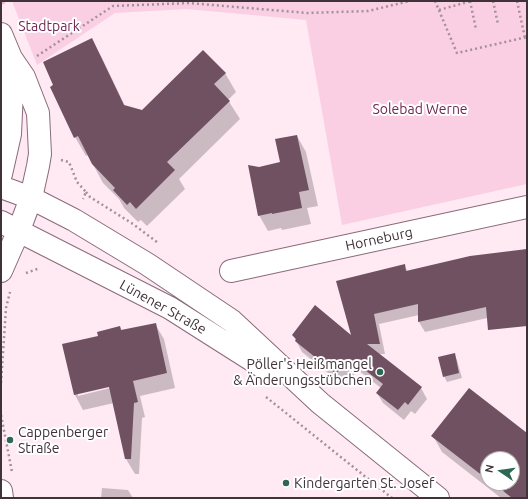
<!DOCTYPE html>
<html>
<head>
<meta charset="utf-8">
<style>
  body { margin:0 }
  #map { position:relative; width:528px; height:499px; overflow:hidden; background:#ffe9f3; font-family:Ubuntu,sans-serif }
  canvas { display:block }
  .frame { position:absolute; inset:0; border:2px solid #403239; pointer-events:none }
  .north { position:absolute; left:480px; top:451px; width:40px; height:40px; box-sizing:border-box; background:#fff; border:1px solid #b3adb0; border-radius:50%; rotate:283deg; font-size:11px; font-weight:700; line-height:16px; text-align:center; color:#403239 }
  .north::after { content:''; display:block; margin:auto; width:14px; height:18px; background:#2d6853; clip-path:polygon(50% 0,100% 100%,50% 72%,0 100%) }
</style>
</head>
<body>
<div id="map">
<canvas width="528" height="499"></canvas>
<div class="frame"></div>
<div class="north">N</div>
</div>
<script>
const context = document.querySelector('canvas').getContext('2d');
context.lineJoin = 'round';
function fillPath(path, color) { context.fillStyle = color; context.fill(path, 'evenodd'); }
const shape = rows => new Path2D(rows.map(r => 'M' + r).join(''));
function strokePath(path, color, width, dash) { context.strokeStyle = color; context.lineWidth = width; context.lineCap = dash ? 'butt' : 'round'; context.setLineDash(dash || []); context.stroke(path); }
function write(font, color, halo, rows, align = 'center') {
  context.font = font + ' Ubuntu,sans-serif'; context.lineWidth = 4; context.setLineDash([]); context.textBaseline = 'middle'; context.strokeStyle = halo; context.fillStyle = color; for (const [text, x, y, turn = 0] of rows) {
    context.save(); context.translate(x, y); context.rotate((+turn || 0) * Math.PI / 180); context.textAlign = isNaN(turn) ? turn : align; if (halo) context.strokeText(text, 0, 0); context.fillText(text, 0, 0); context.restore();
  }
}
fillPath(shape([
  [12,1,527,1,527,184,342,225,306,20,187,9,115,13,37,65]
]), '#facfe4');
fillPath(shape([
  [92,40,102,58,125,106,142,111,225,73,236,92,228,100,240,119,179,179,185,189,147,226,141,220,138,222,124,208,119,199,103,183,88,155,86,156,75,137,51,87],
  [297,136,306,152,318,206,307,208,311,224,282,230,281,228,268,231,259,215,259,168,282,163],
  [527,249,527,302,505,314,425,332,419,322,419,315,379,324,385,354,378,354,421,388,427,399,415,414,411,411,404,420,383,403,377,393,381,388,358,370,353,376,350,373,342,384,302,352,293,335,353,337,404,265,408,272],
  [155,324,164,339,175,388,140,396,145,417,142,418,139,474,135,474,126,459,114,403,83,410,75,395,63,345,99,337,120,327,122,331],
  [114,385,114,387,78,396,78,393],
  [454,354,457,360,462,378,447,382,444,376],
  [527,434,527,498,501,498,442,452,433,436],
  [488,459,512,459,512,483,488,483],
  [102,488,128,490,133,498,101,498]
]), '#0003');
strokePath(shape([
  [1,1,2,1]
]), '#f6b4d6', 7);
fillPath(shape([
  [92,38,124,105,142,110,203,50,226,73,214,84,230,101,167,162,175,170,136,209,130,202,127,205,113,190,115,188,92,164,78,136,74,138,50,87,53,85,43,62],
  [297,135,309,190,299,192,302,208,272,214,272,213,258,216,248,165,259,167,280,162,275,139],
  [527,249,527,326,488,330,486,307,418,322,418,304,374,314,380,344,367,344,422,387,408,405,405,402,398,410,376,393,383,384,352,360,347,366,344,364,336,374,295,341,296,339,292,335,315,305,351,335,336,281,405,264,406,271,470,256],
  [156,323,167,373,133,381,138,402,134,403,131,459,125,459,109,387,74,395,62,344,98,336,97,332,120,326,121,330],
  [455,353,459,373,443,377,438,357],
  [469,388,527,433,527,498,512,498,493,483,512,483,512,459,488,459,488,480,431,436]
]), '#705161');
const minor = shape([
  [1,271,19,230],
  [231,271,527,207],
  [1,491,2,498]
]);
const secondary = shape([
  [1,34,11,58,24,77,38,113,40,154,38,166,31,198,19,230],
  [1,174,10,134,12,91,11,60],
  [1,187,31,198,74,220,147,264,232,321,320,403,438,498],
  [1,222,170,308,274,374]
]);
strokePath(minor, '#8b6b7b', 24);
strokePath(secondary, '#8b6b7b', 24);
strokePath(shape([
  [435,1,457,53,527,37],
  [470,1,476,29],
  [493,1,498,24],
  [517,1,525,38],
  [439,10,471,1],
  [37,56,113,6,189,3,307,13,368,11,410,1],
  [61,160,69,162,77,182,86,192,83,199],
  [86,192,90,197,133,224,157,242],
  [26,273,40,268],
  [1,383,6,308,10,292],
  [266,397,392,498],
  [1,415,12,472]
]), '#a39199', 2.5, [2, 3]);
strokePath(minor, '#fff', 22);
strokePath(secondary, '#fff', 22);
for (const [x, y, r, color] of [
  [380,372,4,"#2d6853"],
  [10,440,4,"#2d6853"],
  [286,483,4,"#2d6853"]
]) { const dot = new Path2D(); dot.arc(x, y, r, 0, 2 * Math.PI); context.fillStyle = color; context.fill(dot); strokePath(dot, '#fff', 1.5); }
write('14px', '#712753', '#fff', [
  ["Stadtpark",49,26],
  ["Solebad Werne",420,109]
]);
write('14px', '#403239', '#fff', [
  ["Horneburg",379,239,-12],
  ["Lünener Straße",163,307,29]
]);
write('14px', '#403239', '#fff', [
  ["Pöller's Heißmangel",372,364,"right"],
  ["& Änderungsstübchen",372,380,"right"],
  ["Cappenberger",18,432],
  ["Straße",18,448],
  ["Kindergarten St. Josef",294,483]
], 'left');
</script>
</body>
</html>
